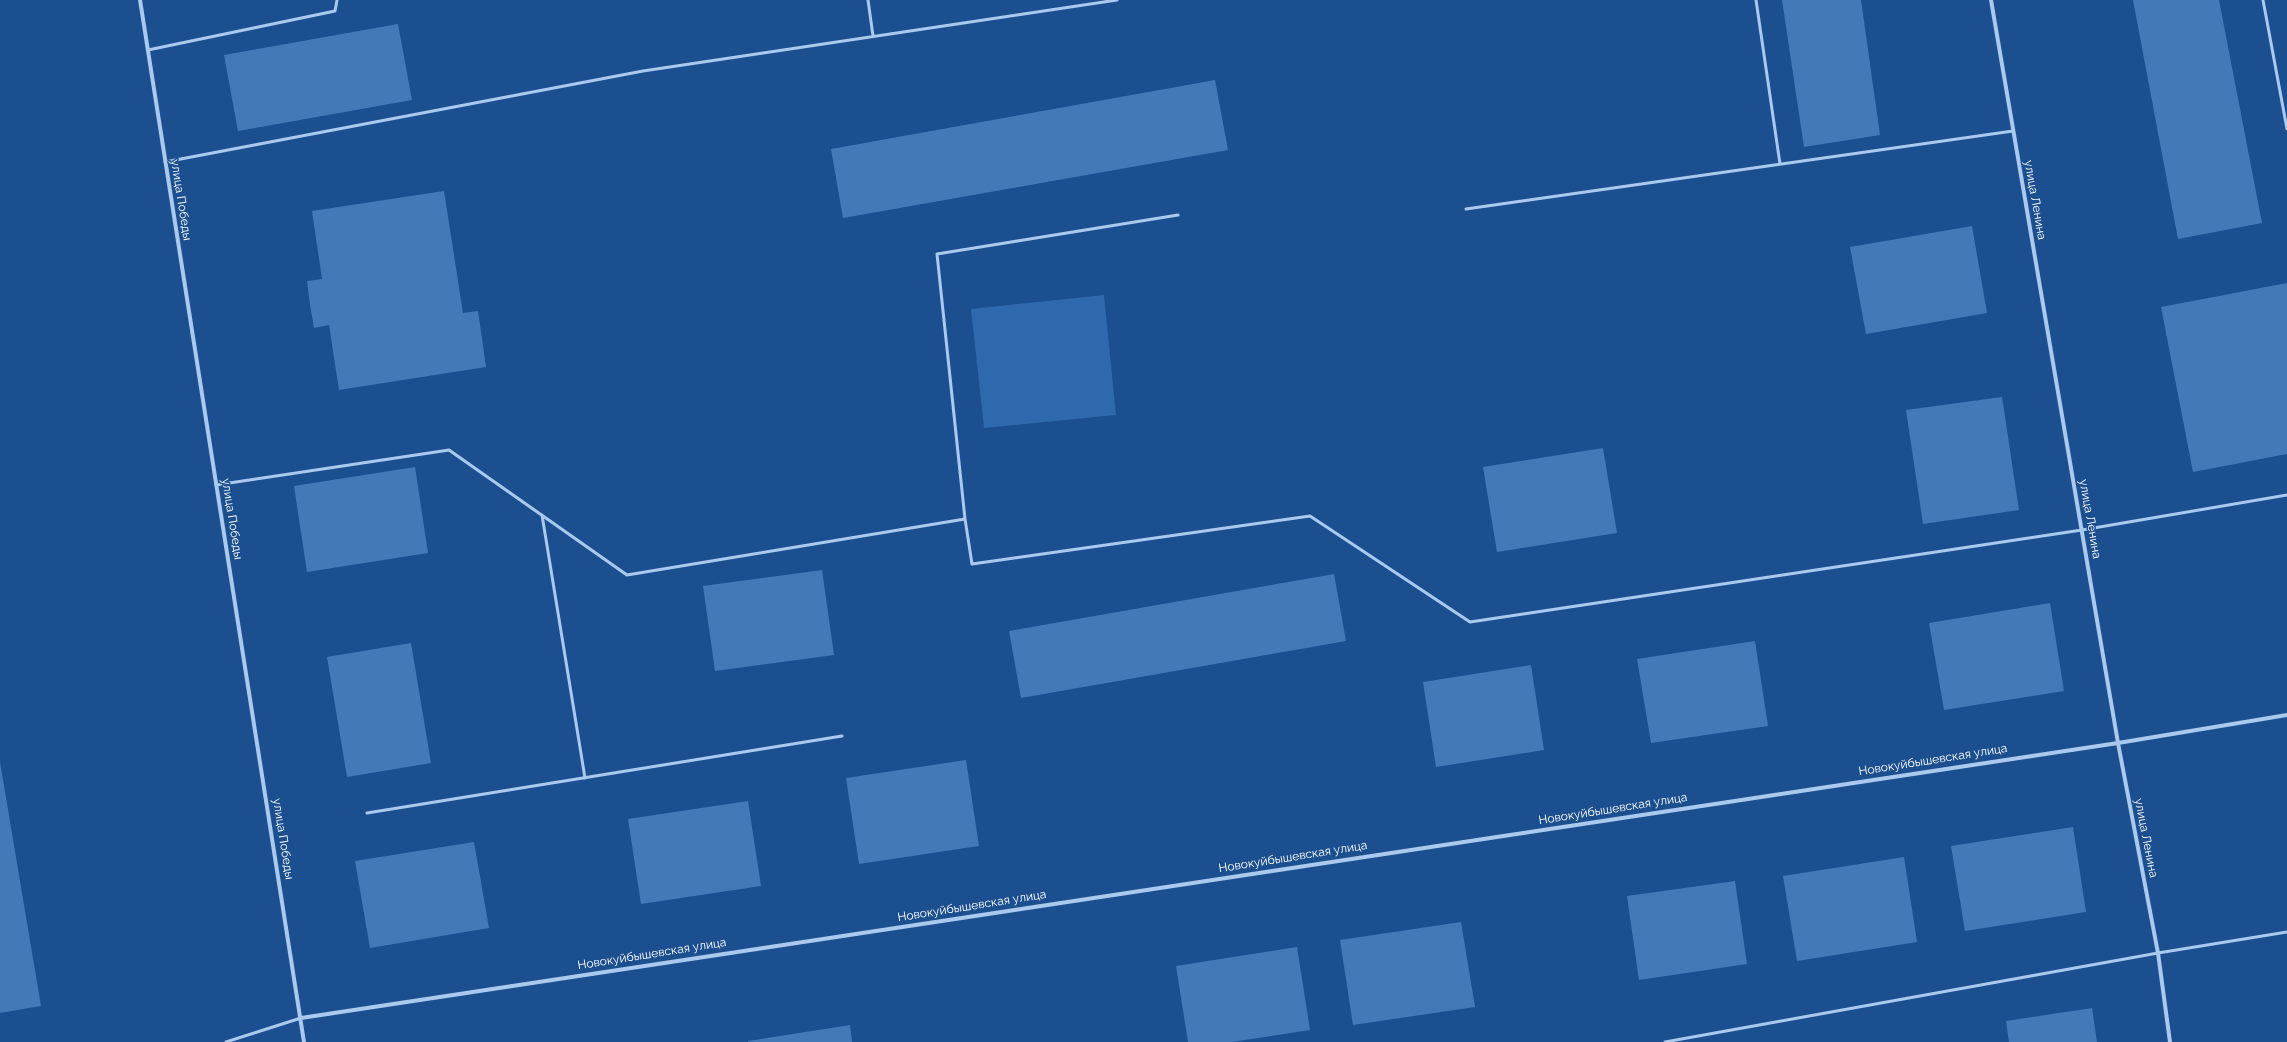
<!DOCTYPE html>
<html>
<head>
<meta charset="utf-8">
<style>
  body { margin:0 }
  canvas { display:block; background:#1b4f8f }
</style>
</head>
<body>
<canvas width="2287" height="1042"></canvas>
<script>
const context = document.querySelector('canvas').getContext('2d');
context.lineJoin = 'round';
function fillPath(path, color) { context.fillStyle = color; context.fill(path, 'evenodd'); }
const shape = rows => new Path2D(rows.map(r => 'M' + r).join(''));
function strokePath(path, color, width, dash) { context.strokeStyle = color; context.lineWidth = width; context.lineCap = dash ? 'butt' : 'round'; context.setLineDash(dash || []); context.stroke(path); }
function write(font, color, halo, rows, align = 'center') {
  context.font = font + ' Raleway,sans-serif'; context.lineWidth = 3; context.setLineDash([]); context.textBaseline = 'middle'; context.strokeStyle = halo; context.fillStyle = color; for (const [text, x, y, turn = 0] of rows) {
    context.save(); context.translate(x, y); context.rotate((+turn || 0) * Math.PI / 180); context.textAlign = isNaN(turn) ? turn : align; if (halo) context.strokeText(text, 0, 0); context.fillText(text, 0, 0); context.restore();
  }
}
fillPath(shape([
  [1104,295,1116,415,984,428,971,309]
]), '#2e69ad');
fillPath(shape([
  [1782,0,1861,0,1880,135,1804,147],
  [2133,0,2219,0,2262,223,2178,239],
  [398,24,412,100,238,131,224,55],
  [1215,80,1228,150,843,218,831,149],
  [444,191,463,313,478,311,486,367,339,390,329,325,314,328,310,305,307,281,322,279,312,211],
  [1972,226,1987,313,1866,334,1850,247],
  [2287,283,2287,454,2193,472,2161,307],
  [2002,397,2019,510,1923,524,1906,410],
  [1603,448,1617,533,1497,552,1483,467],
  [415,467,428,553,307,572,294,486],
  [822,570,834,655,715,671,703,586],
  [1334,574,1346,641,1021,698,1009,631],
  [2050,603,2064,691,1944,710,1929,623],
  [1755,641,1768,726,1651,743,1637,659],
  [411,643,431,763,347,777,327,657],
  [1531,665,1544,750,1436,767,1423,682],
  [966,760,979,846,859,864,846,778],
  [0,762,41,1006,0,1013],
  [748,801,761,886,641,904,628,819],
  [2073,827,2086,912,1965,931,1951,846],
  [474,842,489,928,370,948,355,861],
  [1904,857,1917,942,1797,961,1783,876],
  [1735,881,1747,964,1639,980,1627,896],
  [1461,922,1475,1007,1353,1025,1340,940],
  [1297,947,1310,1030,1232,1042,1188,1042,1176,966],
  [2092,1008,2097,1042,2009,1042,2006,1021],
  [850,1025,852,1042,748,1042,748,1041]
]), '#4478b7');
strokePath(shape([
  [868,0,873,36],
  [1756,0,1780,164],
  [2263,0,2287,129],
  [148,50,335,11,337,0],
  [165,162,643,71,1117,0],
  [1466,209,2013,131],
  [216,485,449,450,627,575,965,519,937,254,1178,215],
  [542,515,585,778],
  [965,519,972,564,1310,516,1470,622,2082,530,2287,495],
  [367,813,842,736],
  [226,1042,301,1018],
  [1665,1042,2158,953,2287,932]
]), '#a9c9ee', 3);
strokePath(shape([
  [140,0,304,1042],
  [1991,0,2118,743,2158,953,2170,1042],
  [301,1018,2118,743,2287,715]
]), '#a9c9ee', 4);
write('12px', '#fff', '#1b4f8f', [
  ["улица Победы",181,200,81],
  ["улица Ленина",2035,200,80],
  ["улица Победы",232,519,81],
  ["улица Ленина",2090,519,80],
  ["Новокуйбышевская улица",1933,760,-9],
  ["Новокуйбышевская улица",1613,809,-9],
  ["улица Ленина",2146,838,79],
  ["улица Победы",283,839,81],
  ["Новокуйбышевская улица",1293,857,-9],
  ["Новокуйбышевская улица",972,906,-9],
  ["Новокуйбышевская улица",652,954,-9]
]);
</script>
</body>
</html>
